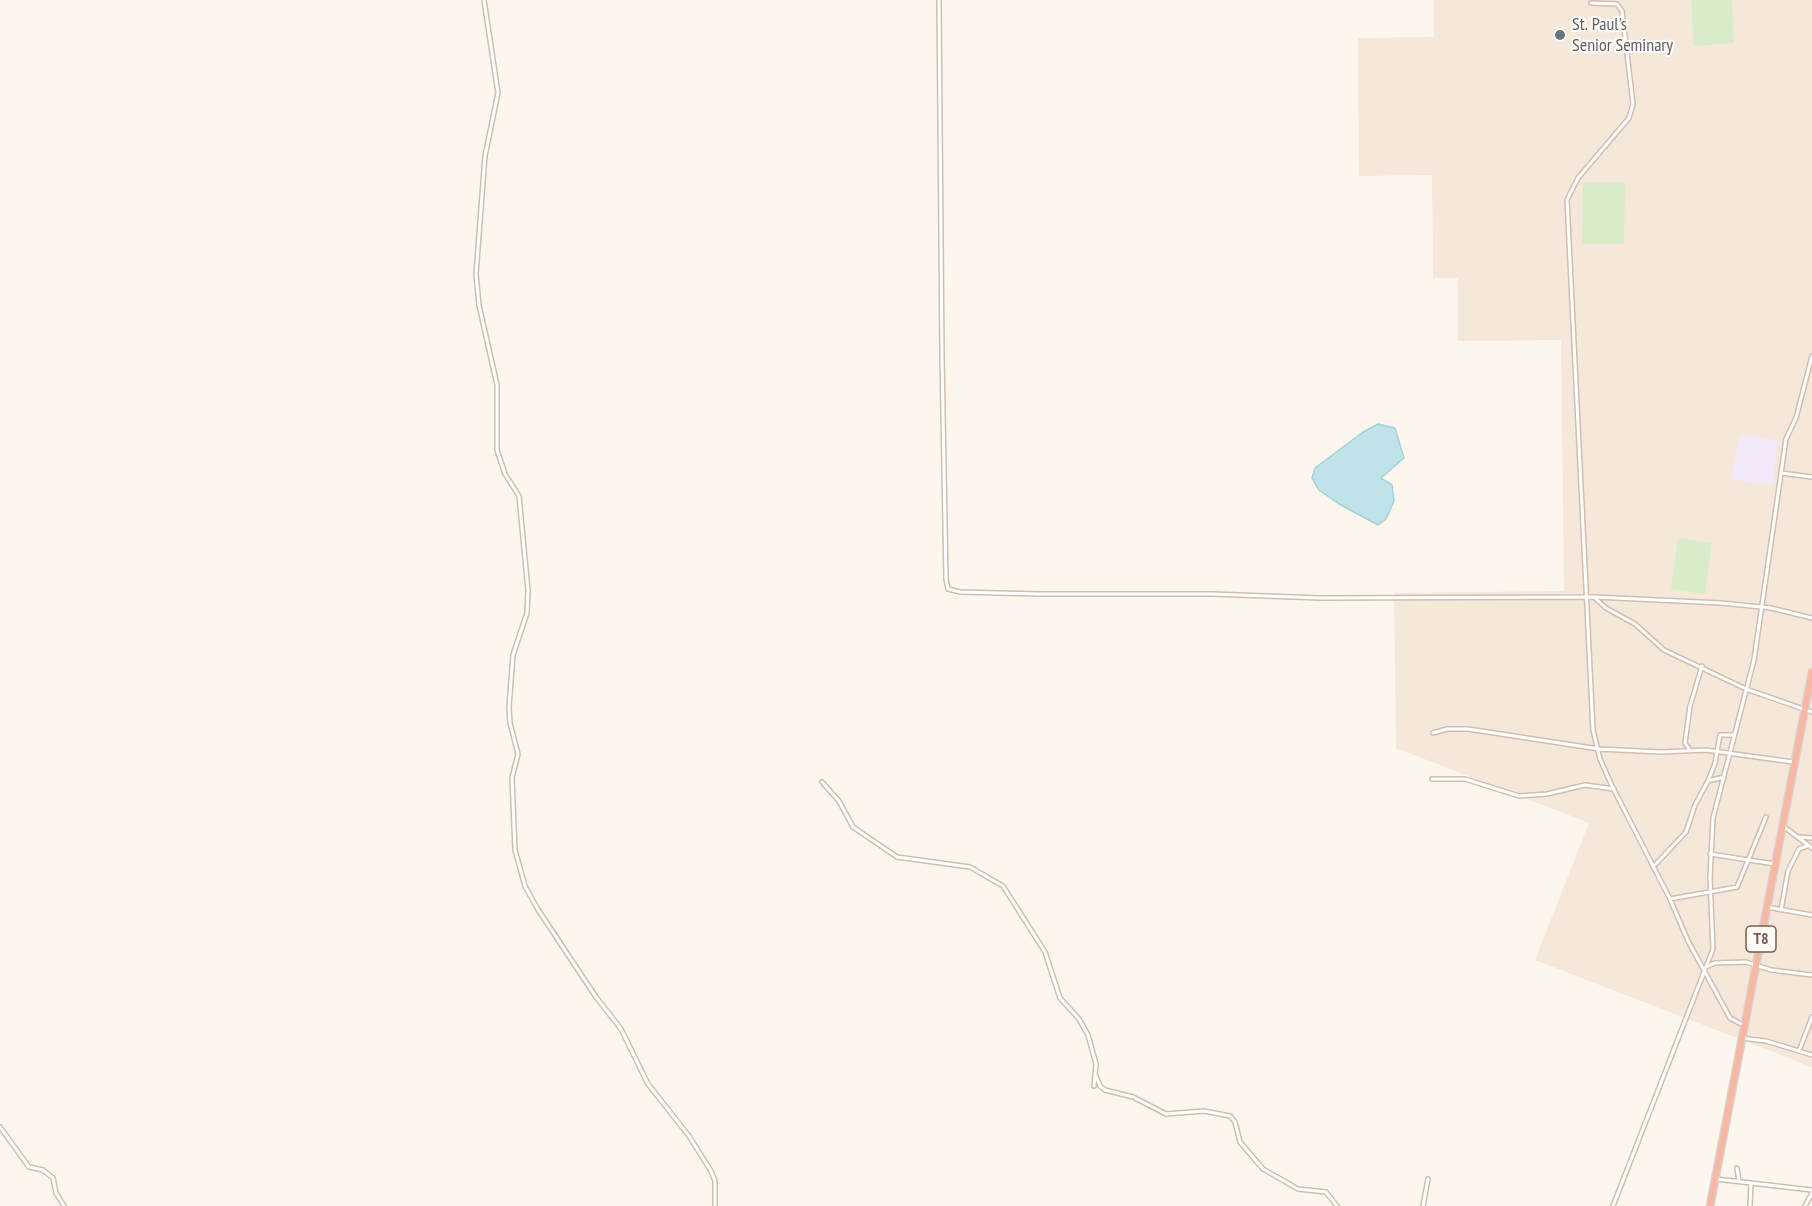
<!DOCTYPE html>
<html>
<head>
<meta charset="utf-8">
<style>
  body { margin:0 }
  canvas { display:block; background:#fdf6ec }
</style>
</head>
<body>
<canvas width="1812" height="1206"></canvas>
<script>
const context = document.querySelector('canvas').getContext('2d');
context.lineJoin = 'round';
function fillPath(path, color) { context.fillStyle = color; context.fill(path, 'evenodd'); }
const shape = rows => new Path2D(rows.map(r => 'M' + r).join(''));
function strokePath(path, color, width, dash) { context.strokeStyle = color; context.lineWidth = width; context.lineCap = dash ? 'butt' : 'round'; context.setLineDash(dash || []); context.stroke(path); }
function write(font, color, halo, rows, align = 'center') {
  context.font = font + ' "PT Sans Narrow",sans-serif'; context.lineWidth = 4.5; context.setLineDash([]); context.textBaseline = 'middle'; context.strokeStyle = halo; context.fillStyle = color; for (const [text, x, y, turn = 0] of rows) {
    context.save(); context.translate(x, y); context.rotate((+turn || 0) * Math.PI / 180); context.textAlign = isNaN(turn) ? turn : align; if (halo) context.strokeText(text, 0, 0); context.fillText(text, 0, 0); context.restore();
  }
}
fillPath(shape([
  [1434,0,1812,0,1812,1067,1535,960,1589,823,1396,748,1394,593,1564,591,1561,340,1458,341,1458,278,1433,278,1432,175,1359,176,1358,38,1434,37]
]), '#f5e8da');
fillPath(shape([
  [1740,434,1778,441,1772,485,1731,479]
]), '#f3e8fa');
fillPath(shape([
  [1691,0,1732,0,1734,43,1694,46],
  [1583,182,1625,182,1624,244,1582,244],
  [1678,538,1712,543,1705,594,1671,589]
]), '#d8ecc9');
const water = shape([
  [1378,424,1395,428,1404,458,1381,478,1392,485,1394,501,1386,519,1378,525,1339,504,1319,490,1312,478,1315,468,1363,432,1378,424]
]);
fillPath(water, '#bfe3e8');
strokePath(water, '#a5d3da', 1.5);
const street = shape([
  [484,0,498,93,485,156,476,274,479,305,497,385,497,450,505,474,519,496,528,590,527,613,513,655,509,707,510,723,518,754,512,778,515,850,525,886,537,908,596,997,621,1029,648,1084,689,1136,711,1171,715,1181,715,1206],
  [939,0,942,356,946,579,948,589,960,592,1038,594,1212,594,1320,598,1594,597,1721,603,1771,608,1812,618],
  [1591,3,1617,4,1622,11,1633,104,1629,118,1578,178,1567,200,1593,730,1600,759,1612,786,1670,899,1688,941,1730,1018,1745,1026],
  [1781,473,1812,477],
  [1594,597,1606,608,1635,624,1664,650,1746,689,1812,712],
  [1433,733,1447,729,1468,729,1599,749,1661,752,1706,750,1793,762],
  [1690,750,1685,743,1690,706,1702,666],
  [1432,779,1465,779,1519,796,1547,794,1585,785,1614,789],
  [1708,781,1715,763,1720,735,1734,735],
  [822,782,839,801,853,827,897,857,970,867,1003,886,1045,952,1060,998,1079,1019,1088,1035,1096,1064,1094,1086],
  [1783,826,1812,848],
  [1799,837,1812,838],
  [1710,854,1775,864],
  [1653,867,1686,832,1695,805,1708,781,1724,777],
  [1670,899,1737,887,1766,817],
  [1767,907,1812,915],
  [1781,910,1788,871,1799,849,1807,846],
  [1708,966,1715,963,1746,962,1771,970,1812,975],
  [1741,1038,1766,1041,1812,1055],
  [1799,1051,1812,1017],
  [1096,1076,1100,1086,1105,1090,1133,1097,1166,1114,1204,1111,1230,1116,1235,1122,1240,1142,1263,1169,1298,1189,1326,1192,1337,1206],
  [0,1127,29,1167,43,1170,53,1178,56,1193,64,1206],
  [1737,1168,1739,1181],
  [1716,1179,1812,1190],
  [1423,1206,1428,1179],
  [1613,1206,1713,949,1710,877,1713,818,1754,660,1786,439,1796,418,1812,356],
  [1750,1206,1751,1183],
  [1805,1206,1812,1193]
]);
const highway = shape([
  [1710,1206,1812,672]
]);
strokePath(street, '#d1beb0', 6);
strokePath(highway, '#dad1cd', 9);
strokePath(street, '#fff', 3);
strokePath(highway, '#f7b7a3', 6);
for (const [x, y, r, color] of [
  [1560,35,6,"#6b7280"]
]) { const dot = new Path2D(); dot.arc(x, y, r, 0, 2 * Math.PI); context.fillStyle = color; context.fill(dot); strokePath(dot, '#fffaf3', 2); }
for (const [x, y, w] of [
  [1761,939,30]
]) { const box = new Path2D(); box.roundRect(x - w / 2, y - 13, w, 26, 4.5); context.fillStyle = '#fffaf3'; context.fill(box); strokePath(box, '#7a5c4d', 1.5); }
write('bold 16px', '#7a5c4d', null, [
  ["T8",1761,939]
]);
write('18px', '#5b616d', '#fffaf3', [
  ["St. Paul's",1572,25],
  ["Senior Seminary",1572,46]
], 'left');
</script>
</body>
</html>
